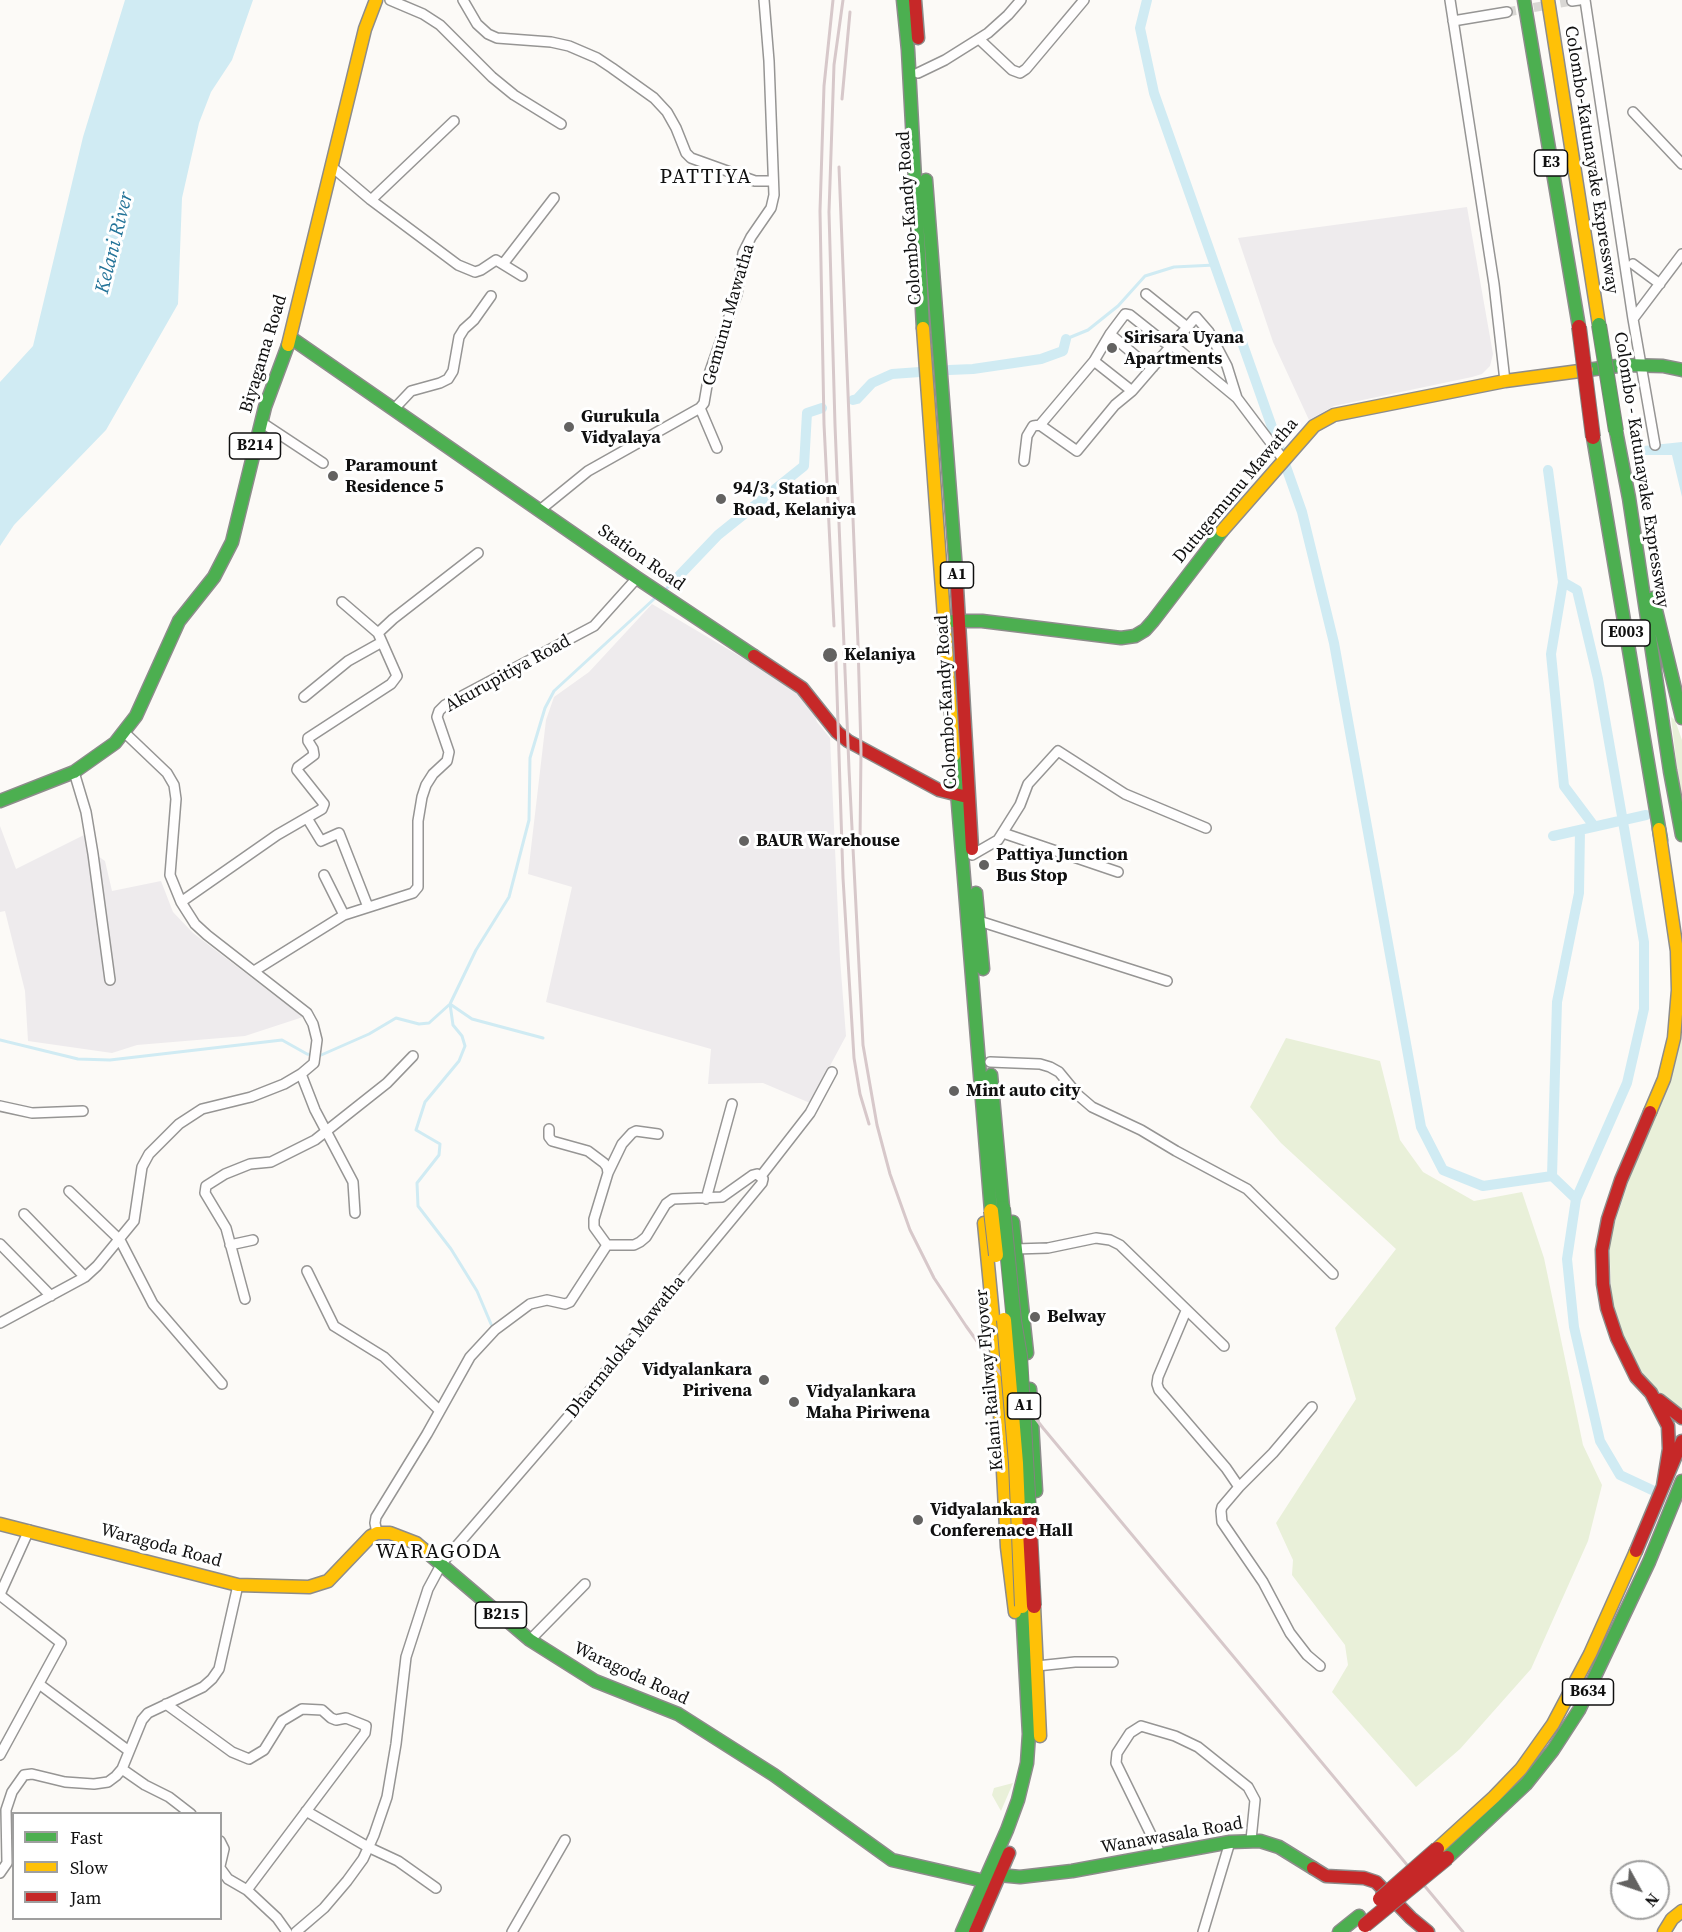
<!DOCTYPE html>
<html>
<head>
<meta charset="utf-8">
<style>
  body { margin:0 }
  #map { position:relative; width:1682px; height:1932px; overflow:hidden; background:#fcfaf7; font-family:"Source Serif 4",serif }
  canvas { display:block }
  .legend { position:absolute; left:12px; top:1812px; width:210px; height:108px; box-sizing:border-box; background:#fff; border:2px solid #9f9f9f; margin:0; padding:8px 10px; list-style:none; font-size:18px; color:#101010 }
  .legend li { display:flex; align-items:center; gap:12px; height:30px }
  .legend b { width:30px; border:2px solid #9f9f9f }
  .north { position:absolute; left:1610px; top:1860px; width:60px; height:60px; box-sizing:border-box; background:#fff; border:2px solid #9f9f9f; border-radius:50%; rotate:130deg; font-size:16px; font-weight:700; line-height:24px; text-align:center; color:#101010 }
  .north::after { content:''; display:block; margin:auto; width:21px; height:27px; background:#636261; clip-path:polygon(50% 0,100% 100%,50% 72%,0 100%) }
</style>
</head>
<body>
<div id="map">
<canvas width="1682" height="1932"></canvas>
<ul class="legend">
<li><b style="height:8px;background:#4caf50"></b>Fast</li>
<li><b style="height:8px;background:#ffc107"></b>Slow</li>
<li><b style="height:8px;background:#c62828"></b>Jam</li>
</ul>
<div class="north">N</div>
</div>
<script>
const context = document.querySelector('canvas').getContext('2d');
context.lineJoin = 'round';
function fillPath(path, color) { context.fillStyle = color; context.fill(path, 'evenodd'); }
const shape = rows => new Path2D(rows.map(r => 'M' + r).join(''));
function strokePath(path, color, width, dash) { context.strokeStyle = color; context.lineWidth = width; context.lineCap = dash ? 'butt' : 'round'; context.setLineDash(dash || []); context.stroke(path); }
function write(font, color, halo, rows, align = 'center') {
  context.font = font + ' "Source Serif 4",serif'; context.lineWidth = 6; context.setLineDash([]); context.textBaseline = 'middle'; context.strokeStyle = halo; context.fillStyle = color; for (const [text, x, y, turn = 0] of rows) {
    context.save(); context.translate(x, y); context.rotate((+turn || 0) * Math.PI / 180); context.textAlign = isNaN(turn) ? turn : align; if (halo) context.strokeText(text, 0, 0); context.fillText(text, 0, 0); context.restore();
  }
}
fillPath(shape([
  [1467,207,1493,354,1490,366,1482,374,1472,377,1334,406,1309,420,1273,342,1238,238],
  [652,604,800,692,812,705,817,722,830,738,840,959,846,1036,810,1103,763,1083,708,1084,711,1049,546,1002,572,887,528,874,546,720,554,697,589,672],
  [0,826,16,869,92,831,95,854,105,861,112,891,161,881,173,912,193,933,303,1017,245,1036,137,1045,112,1053,28,1041,25,991,5,911,0,912]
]), '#eeebed');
fillPath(shape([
  [1671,717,1675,720,1682,740,1682,810],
  [1682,1023,1682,1413,1647,1380,1623,1341,1612,1303,1609,1240],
  [1286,1038,1380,1061,1400,1140,1423,1172,1474,1201,1522,1192,1544,1258,1583,1445,1602,1485,1588,1541,1531,1669,1460,1749,1416,1787,1332,1692,1348,1665,1345,1645,1292,1575,1293,1560,1276,1523,1356,1399,1335,1328,1396,1249,1281,1143,1250,1107],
  [1013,1783,1001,1811,992,1795,994,1788]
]), '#e9f0d9');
fillPath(shape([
  [125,0,253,0,232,60,211,92,199,123,182,198,178,304,106,430,14,525,0,546,0,382,33,346,83,137],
  [1682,442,1682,497,1672,455,1634,455,1634,447]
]), '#d0ebf3');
strokePath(shape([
  [1066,339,1088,330,1118,306,1145,276,1174,267,1215,265],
  [667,588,676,579],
  [450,1004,453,1025,462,1036,465,1046,459,1061,425,1102,416,1130,440,1144,439,1155,417,1183,418,1206,451,1249,477,1291,491,1324],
  [450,1004,472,1019,543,1038],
  [0,1040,78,1059,110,1060,282,1040,307,1054,319,1056,369,1034,396,1018,419,1024,429,1023,450,1004,476,950,509,897,529,820,530,758,545,708,554,691,654,599]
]), '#d0ebf3', 3);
strokePath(shape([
  [1147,0,1140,28,1154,93,1302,512,1334,643,1421,1127,1443,1170,1483,1186,1552,1176,1576,1199,1567,1259,1574,1327,1600,1441,1620,1475,1652,1490],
  [949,370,973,369,1041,359,1063,351,1066,339],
  [853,400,857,399,872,383,892,374,920,372],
  [1548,470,1563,582,1551,654,1564,786,1594,826],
  [676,579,718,535,804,466,807,413,822,408],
  [1563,582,1577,590,1598,679,1644,942,1644,1009,1627,1083,1576,1199],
  [1553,836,1646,815],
  [1552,1176,1557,1002,1579,893,1580,830]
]), '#d0ebf3', 10);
strokePath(shape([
  [1507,12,1572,1]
]), '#d9d7d4', 9, [9, 4.5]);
const street = shape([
  [390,0,423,14,440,25,492,77,514,95,561,124],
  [463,0,477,24,488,34,497,38,551,42,569,46,597,58,612,68,654,98,667,112,676,128,686,153,691,158,755,181,773,181],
  [1450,0,1494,284,1505,381],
  [1585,0,1633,319],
  [1572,1,1579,0],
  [1453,21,1507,12],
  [979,39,1012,70,1020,73,1026,69,1084,0],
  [918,73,945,60,988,33,1008,15,1021,0],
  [1633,112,1682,164],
  [331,166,371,200,458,265,475,272,481,270,496,260,522,276],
  [371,200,454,121],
  [503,264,554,198],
  [1633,264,1660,284],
  [1146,294,1187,327],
  [1110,334,1144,363,1153,367],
  [1094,361,1132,391],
  [700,408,717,448],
  [394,409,411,391,440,383,448,379,453,371,459,337,464,329,474,320,491,296],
  [261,422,323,463],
  [1040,425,1094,361,1110,334,1125,314,1130,315,1164,342,1179,350,1237,398,1283,459],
  [1655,445,1633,319,1682,254],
  [1024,461,1027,436,1033,426,1040,425,1077,451,1115,405,1132,391,1196,317,1209,332,1227,366,1237,398],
  [540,510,588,471,700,408,704,403,709,374,737,294,743,253,751,237,771,208,774,195,769,61,764,0],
  [378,633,393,619,478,553],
  [304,697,348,661,382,642],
  [74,772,86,812,93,854,110,980],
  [307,818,321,841,339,833,368,907],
  [1003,833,1118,872],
  [972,855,998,840,1020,805,1028,784,1058,751,1125,794,1206,828],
  [324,875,344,915],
  [181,902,277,835,322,809,324,804,297,770,298,767,314,755,313,749,308,741,308,738,391,684,397,676,378,633,342,602],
  [979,921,1167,981],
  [254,971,344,915,413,893,418,887,418,821,422,797,426,785,433,774,447,761,449,752,437,717,439,711,445,705,594,626,637,578],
  [990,1062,1040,1064,1050,1067,1059,1072,1078,1095,1092,1107,1141,1130,1176,1151,1247,1189,1333,1274],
  [301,1074,315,1110,353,1182,355,1213],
  [0,1106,32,1113,83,1111],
  [549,1129,549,1137,552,1141,588,1151,604,1163,607,1167,608,1173,594,1219,594,1227,607,1245],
  [608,1173,622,1144,632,1133,636,1131,658,1134],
  [761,1176,810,1113,832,1072],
  [69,1191,120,1240,153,1304,222,1384],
  [706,1199,732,1104],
  [24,1214,85,1277],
  [0,1244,51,1296],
  [230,1245,253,1240],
  [1015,1249,1048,1248,1096,1238,1110,1240,1120,1245,1224,1346],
  [307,1271,334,1326,384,1357,439,1410],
  [245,1299,226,1228,205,1193,206,1186,225,1174,250,1164,271,1162,315,1140,387,1083,413,1056],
  [1186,1311,1158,1377,1157,1384,1159,1390,1226,1468,1239,1487,1222,1507,1221,1511,1222,1522,1263,1582,1290,1633,1307,1655,1320,1666],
  [0,1323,85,1277,97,1266,134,1221,142,1167,149,1154,179,1124,202,1109,251,1097,284,1084,301,1074,314,1063,317,1040,313,1024,307,1013,207,935,195,924,181,902,170,875,176,799,174,785,167,773,124,732],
  [1239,1487,1273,1453,1312,1407],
  [377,1533,375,1523,376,1517,427,1434,470,1357,495,1330,530,1304,547,1300,565,1304,570,1302,607,1245],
  [530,1640,585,1584],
  [1037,1666,1075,1662,1113,1662],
  [39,1684,129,1751],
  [166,1704,232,1752,249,1759,264,1750,282,1721,302,1709,322,1710,331,1718,336,1720,346,1718,366,1726,365,1733,247,1890],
  [0,1755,61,1643,1,1596,1,1592,29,1530],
  [122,1769,145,1785,169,1797,191,1814],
  [306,1811,368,1847,398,1861,436,1888],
  [220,1841,224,1849,220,1866],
  [1160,1853,1116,1763,1117,1753,1130,1733,1141,1726,1175,1736,1198,1747,1248,1787,1255,1800,1251,1840],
  [220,1868,228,1879,247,1890,277,1918,287,1932],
  [0,1873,7,1863,6,1810,12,1792,24,1775,32,1774,65,1782,94,1784,108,1782,116,1776,122,1769,142,1720,148,1713,203,1687,212,1679,219,1669,238,1585],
  [296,1932,324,1908,347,1881,363,1859,374,1835,387,1797,396,1744,406,1657,428,1589,442,1563,573,1411,762,1183,763,1179,757,1174,753,1175,722,1197,673,1199,666,1204,646,1237,640,1242,634,1245,607,1245],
  [512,1932,565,1840],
  [1203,1932,1230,1842]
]);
const fast = shape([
  [903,0,908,50,923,328],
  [1524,0,1579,327],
  [926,180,956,570],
  [291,338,637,578,754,656],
  [1587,370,1625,365,1663,366,1682,370],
  [1616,431,1629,498,1670,771,1682,835],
  [1593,437,1661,840],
  [1653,598,1682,718],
  [953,621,982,621,1121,638,1135,636,1145,630,1153,621,1222,531],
  [954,755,991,1211],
  [0,801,74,772,115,743,136,716,179,621,214,577,232,542,265,407,288,345],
  [976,893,983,969],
  [991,1075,1003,1208],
  [1013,1222,1027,1353],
  [1030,1389,1036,1491],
  [423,1549,530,1640,595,1681,678,1714,774,1775,892,1860,984,1881],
  [1447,1858,1526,1784,1553,1750,1579,1710,1649,1562,1682,1481],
  [999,1875,1020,1877,1072,1871,1230,1842,1260,1841,1279,1847,1313,1868],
  [962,1932,1007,1830,1018,1800,1027,1763,1029,1734,1022,1606],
  [1339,1932,1359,1916]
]);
const slow = shape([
  [1548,0,1599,325],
  [923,328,954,755],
  [288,345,365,29,376,0],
  [1222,531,1314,426,1334,415,1505,381,1587,370],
  [1650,1112,1664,1079,1674,1038,1678,990,1677,951,1659,829],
  [984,1223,997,1358,1007,1547,1015,1612],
  [0,1524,238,1585,309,1587,328,1581,371,1536,377,1533,390,1533,416,1543,423,1549],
  [1034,1606,1040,1736],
  [1437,1849,1494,1797,1521,1769,1553,1724,1590,1654,1636,1551],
  [1664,1932,1672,1919,1682,1911]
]);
const jam = shape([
  [915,0,918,38],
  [956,570,972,849],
  [754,656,802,688,837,732,848,741,939,790,963,796],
  [1650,1112,1621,1180,1608,1219,1602,1250,1603,1284,1607,1308,1617,1338,1636,1377,1651,1393,1668,1426,1669,1449,1663,1486],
  [1659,1400,1682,1418],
  [1636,1551,1682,1441],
  [1313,1868,1326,1876,1364,1878,1376,1882,1411,1918,1428,1932],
  [975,1932,1009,1853]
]);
strokePath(street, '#969594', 12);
strokePath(fast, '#8d8c8b', 15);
strokePath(slow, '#8d8c8b', 15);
strokePath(jam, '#8d8c8b', 15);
strokePath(street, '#fffefe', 9);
strokePath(fast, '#4caf50', 12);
strokePath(slow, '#ffc107', 12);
strokePath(jam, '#c62828', 12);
strokePath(shape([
  [833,0,824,86,820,211,824,424,834,626],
  [843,0,834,65,829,212,835,425,849,769,863,1045,877,1125,890,1174,910,1230,934,1278,966,1326,997,1369,1043,1428,1463,1932],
  [842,99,850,12],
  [839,167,858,644,861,750,860,842],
  [836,662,843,878,854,1058,860,1094,869,1124]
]), '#d7c8ca', 3);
const fastBridge = shape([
  [1599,325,1616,431],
  [1003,1208,1014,1321,1020,1356,1029,1512]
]);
const slowBridge = shape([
  [991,1211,996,1255],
  [1004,1320,1016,1463,1022,1606]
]);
const jamBridge = shape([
  [1579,327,1593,437],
  [1029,1512,1034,1606],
  [1380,1899,1437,1849],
  [1365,1925,1447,1858]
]);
strokePath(fastBridge, '#848381', 16, []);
strokePath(slowBridge, '#848381', 16, []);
strokePath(jamBridge, '#848381', 16, []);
strokePath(fastBridge, '#4caf50', 14);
strokePath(slowBridge, '#ffc107', 14);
strokePath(jamBridge, '#c62828', 14);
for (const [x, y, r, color] of [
  [1112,348,6,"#636261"],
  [569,427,6,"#636261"],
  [333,476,6,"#636261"],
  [721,499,6,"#636261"],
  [830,655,8,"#636261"],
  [744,841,6,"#636261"],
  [984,865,6,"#636261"],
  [954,1091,6,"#636261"],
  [1035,1317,6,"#636261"],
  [764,1380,6,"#636261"],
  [794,1402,6,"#636261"],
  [918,1520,6,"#636261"]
]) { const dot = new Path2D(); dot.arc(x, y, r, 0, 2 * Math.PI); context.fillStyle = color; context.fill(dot); strokePath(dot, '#fff', 2); }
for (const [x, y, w] of [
  [1551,163,33],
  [255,446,51],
  [957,575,33],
  [1626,633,48],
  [1024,1406,33],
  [501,1615,51],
  [1588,1692,51]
]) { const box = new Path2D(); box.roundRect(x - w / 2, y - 13, w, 26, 4.5); context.fillStyle = '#fff'; context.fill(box); strokePath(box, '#101010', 1.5); }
write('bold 16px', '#101010', null, [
  ["E3",1551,163],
  ["B214",255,446],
  ["A1",957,575],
  ["E003",1626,633],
  ["A1",1024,1406],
  ["B215",501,1615],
  ["B634",1588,1692]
]);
write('18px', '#101010', '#fff', [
  ["Colombo-Katunayake Expressway",1591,160,81],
  ["Colombo-Kandy Road",910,218,-94],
  ["Gemunu Mawatha",729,315,-74],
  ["Biyagama Road",264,354,-73],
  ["Colombo - Katunayake Expressway",1641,470,81],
  ["Dutugemunu Mawatha",1236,491,-50],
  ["Station Road",641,558,35],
  ["Akurupitiya Road",508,674,-29],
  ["Colombo-Kandy Road",947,702,-93],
  ["Dharmaloka Mawatha",626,1347,-51],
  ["Kelani Railway Flyover",990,1380,-95],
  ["Waragoda Road",161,1546,15],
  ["Waragoda Road",631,1674,25],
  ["Wanawasala Road",1172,1836,-10]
]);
write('bold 18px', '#101010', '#fff', [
  ["Sirisara Uyana",1124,338],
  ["Apartments",1124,359],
  ["Gurukula",581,417],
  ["Vidyalaya",581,438],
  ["Paramount",345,466],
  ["Residence 5",345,487],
  ["94/3, Station",733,489],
  ["Road, Kelaniya",733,510],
  ["Kelaniya",844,655],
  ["BAUR Warehouse",756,841],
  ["Pattiya Junction",996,855],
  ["Bus Stop",996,876],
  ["Mint auto city",966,1091],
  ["Belway",1047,1317],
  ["Vidyalankara",752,1370,"right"],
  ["Pirivena",752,1391,"right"],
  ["Vidyalankara",806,1392],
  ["Maha Piriwena",806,1413],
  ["Vidyalankara",930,1510],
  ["Conferenace Hall",930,1531]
], 'left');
write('italic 20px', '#237398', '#fff', [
  ["Kelani River",115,243,-76]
]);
context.letterSpacing = '1.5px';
write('21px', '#101010', '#fff', [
  ["PATTIYA",706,178],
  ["WARAGODA",439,1553]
]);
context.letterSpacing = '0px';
</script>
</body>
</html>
